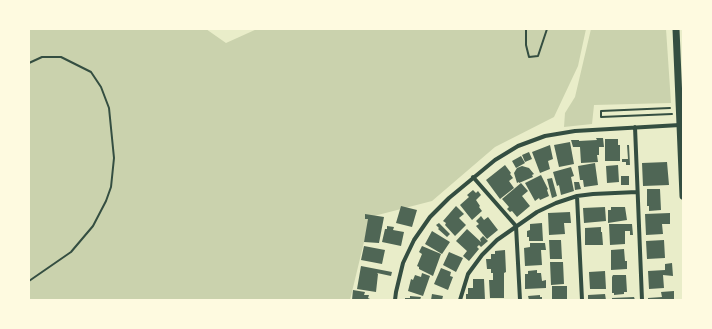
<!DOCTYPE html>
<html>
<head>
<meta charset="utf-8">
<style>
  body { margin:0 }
  #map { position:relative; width:712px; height:329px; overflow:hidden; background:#e9edc9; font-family:Mulish,sans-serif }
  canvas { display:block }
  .frame { position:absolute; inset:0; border:30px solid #fefae0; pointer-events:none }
</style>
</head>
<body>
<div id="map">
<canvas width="712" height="329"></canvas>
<div class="frame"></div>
</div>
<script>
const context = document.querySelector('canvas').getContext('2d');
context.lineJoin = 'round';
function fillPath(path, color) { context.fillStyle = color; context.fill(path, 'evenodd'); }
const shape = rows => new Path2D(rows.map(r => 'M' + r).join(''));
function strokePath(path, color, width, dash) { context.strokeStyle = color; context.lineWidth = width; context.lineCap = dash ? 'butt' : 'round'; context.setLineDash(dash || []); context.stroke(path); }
fillPath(shape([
  [29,29,206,29,226,43,257,29,586,29,578,66,554,117,495,147,432,201,370,217,350,300,29,300],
  [591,29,666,29,671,103,594,105,592,124,564,127,565,113,575,97]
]), '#cad2ad');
fillPath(shape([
  [596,138,603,138,604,147,599,147,599,155,597,155,598,162,581,163,580,147,573,147,571,140,579,140,579,141,597,140],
  [605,139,618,139,618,145,620,145,620,161,605,161],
  [570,142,574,164,559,167,554,145],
  [550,145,553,159,548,161,550,169,540,173,532,152],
  [627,145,629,145,630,165,626,165,626,162,622,162,622,159,628,159],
  [529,152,532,159,525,162,522,155],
  [521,156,525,163,516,168,512,161],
  [667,162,669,185,643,186,642,163],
  [595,163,598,185,584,187,583,180,580,180,578,166],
  [505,165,511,173,510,174,513,178,509,181,514,188,500,199,486,180],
  [618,165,619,182,607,183,606,166],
  [522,166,529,168,534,174,532,175,533,177,519,183,519,182,517,183,514,173,517,168],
  [571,167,574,176,571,177,574,191,561,195,559,185,557,186,553,172],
  [541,175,548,189,547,190,549,196,540,200,539,198,535,201,525,183],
  [621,176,629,176,629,185,621,185],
  [552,178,557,196,552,198,547,179],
  [574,182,579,182,581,189,575,190],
  [521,183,528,191,522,196,530,206,517,217,512,211,510,212,507,209,509,207,502,199],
  [647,189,660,189,661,210,649,211,649,206,647,206],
  [473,190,476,193,478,191,481,195,476,200,480,206,479,207,482,211,472,220,460,205,469,197,467,195],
  [401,206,417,210,412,227,396,223],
  [456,206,464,214,459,218,466,225,455,236,445,225,446,223,443,221],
  [605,207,606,221,584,223,583,208],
  [611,207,625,207,627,220,608,223,608,210,611,210],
  [570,212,571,223,564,223,565,234,549,235,548,213],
  [670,213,670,224,662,224,663,234,646,235,645,214],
  [365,214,384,217,379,243,364,242,368,219,365,219],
  [481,216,484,220,488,217,498,230,487,239,476,226,479,224,476,221],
  [439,223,450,234,447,237,438,229,439,228,436,225],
  [542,223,543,241,529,241,529,237,527,237,527,231,530,230,530,224],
  [609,224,632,224,633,235,630,235,630,231,625,231,625,244,610,245],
  [387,226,394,227,393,230,404,232,401,246,382,242,385,229,387,229],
  [601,227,601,232,602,232,603,245,585,245,585,228],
  [467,229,481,242,480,239,483,236,488,241,481,247,479,245,477,247,479,249,469,261,463,256,467,251,456,241],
  [432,231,450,242,442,254,425,244],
  [549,240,561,240,562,259,550,259],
  [664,240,665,258,647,259,646,241],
  [530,243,545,243,546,250,541,250,542,265,525,266,524,248,530,247],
  [364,246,385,250,382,264,361,260],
  [422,246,441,254,433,276,419,269,419,267,417,266,422,254,419,252],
  [624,249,625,261,627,261,627,269,611,270,611,250],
  [505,250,506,272,504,273,504,298,490,298,489,280,493,280,493,273,491,273,491,269,487,269,486,259,491,259,491,254,495,254,495,251],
  [449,252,463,258,456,272,443,265],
  [550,262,563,262,564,284,551,285],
  [672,263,673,276,663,275,664,288,649,289,648,271,665,270,665,264],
  [361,266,392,272,391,276,377,273,378,274,376,292,357,289],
  [441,268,451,272,450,276,453,277,448,290,434,284],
  [537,270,537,273,541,273,542,281,546,280,546,288,525,289,525,274,528,274,528,271],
  [605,271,606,289,590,289,589,272],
  [422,273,430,276,423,296,408,291,411,279,413,280,415,275,421,277],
  [613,275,626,275,627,292,624,292,624,294,614,295,614,293,612,293,612,277],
  [473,279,484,279,485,300,466,300,466,294,468,294,468,288,473,288],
  [552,286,567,286,567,300,552,300],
  [353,290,365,292,364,295,369,295,368,298,372,300,352,300],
  [674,291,674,300,648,300,648,298,662,297,661,292],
  [432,294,443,296,442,300,431,300],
  [605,294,606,300,588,300,588,295],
  [540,295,540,297,542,297,542,300,529,300,528,296],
  [410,296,421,297,420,300,405,300,405,298,410,298],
  [634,297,635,300,612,300,612,298]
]), '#4f6655');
strokePath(shape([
  [526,29,526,45,529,57,538,56,547,29],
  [29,63,42,57,61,57,91,72,101,87,109,108,114,158,111,187,106,201,93,226,71,252,29,281],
  [670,108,601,111,601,117,672,114]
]), '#344e41', 2);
strokePath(shape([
  [635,127,642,300],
  [473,177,516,226,520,300],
  [577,196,582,300],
  [395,300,396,292,403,263,414,240,430,217,449,198,495,160,518,146,545,136,575,131,680,125],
  [460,300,468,274,482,255,497,240,537,212,556,203,577,196,593,194,637,192]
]), '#344e41', 4);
strokePath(shape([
  [676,29,683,196]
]), '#344e41', 7);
</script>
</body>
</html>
